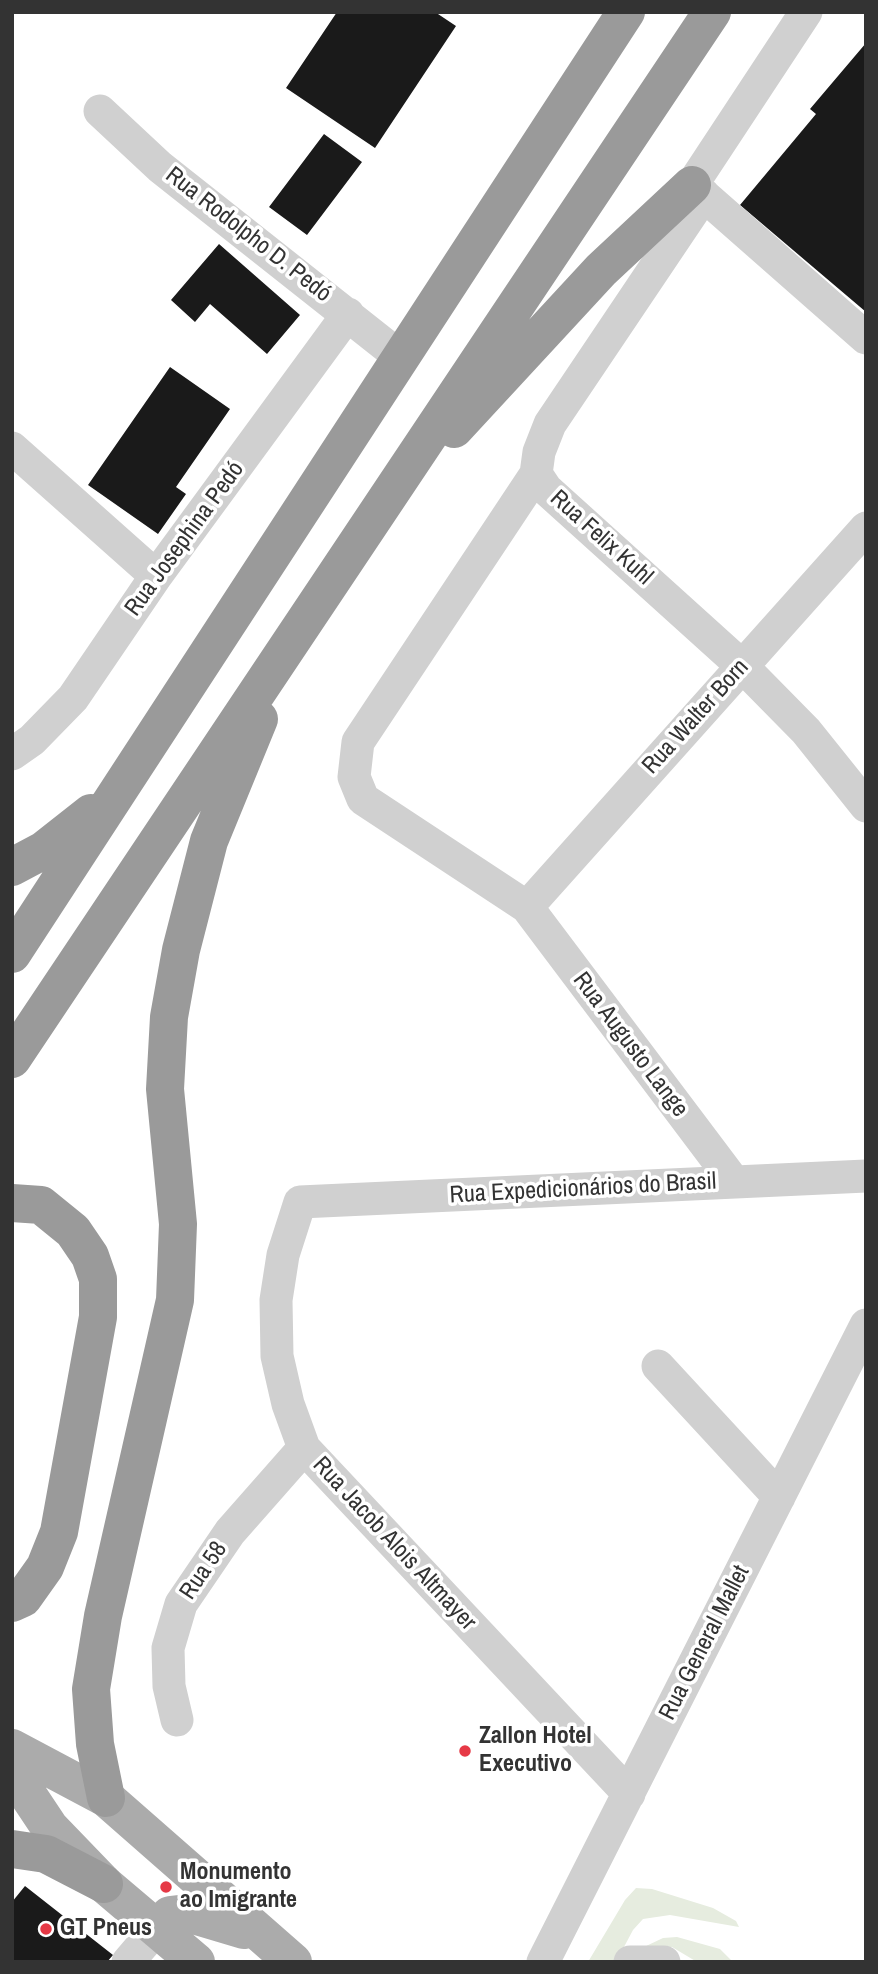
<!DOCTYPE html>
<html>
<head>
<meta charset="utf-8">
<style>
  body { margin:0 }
  #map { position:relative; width:878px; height:1974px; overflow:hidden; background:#fff; font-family:"Archivo Narrow",sans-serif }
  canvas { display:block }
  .frame { position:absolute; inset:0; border:14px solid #333; pointer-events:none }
</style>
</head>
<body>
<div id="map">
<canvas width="878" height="1974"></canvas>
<div class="frame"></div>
</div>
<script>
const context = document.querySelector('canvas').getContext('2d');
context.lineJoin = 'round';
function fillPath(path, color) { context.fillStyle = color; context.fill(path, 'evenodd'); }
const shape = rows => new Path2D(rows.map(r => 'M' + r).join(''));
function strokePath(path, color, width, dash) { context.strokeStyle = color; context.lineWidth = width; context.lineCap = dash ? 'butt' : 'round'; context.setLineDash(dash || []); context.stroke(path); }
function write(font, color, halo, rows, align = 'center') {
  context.font = font + ' "Archivo Narrow",sans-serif'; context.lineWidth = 7; context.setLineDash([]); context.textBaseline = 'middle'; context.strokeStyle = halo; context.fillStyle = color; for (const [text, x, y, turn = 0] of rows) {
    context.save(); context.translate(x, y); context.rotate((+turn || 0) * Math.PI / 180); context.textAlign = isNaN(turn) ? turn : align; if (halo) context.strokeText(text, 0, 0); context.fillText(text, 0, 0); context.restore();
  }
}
fillPath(shape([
  [636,1888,652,1889,713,1908,736,1921,739,1927,670,1915,643,1919,633,1930,616,1962,588,1962,625,1900],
  [677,1937,720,1949,733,1962,697,1962,672,1947,659,1951,644,1947,663,1938]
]), '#e6ecdf');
fillPath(shape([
  [337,12,435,12,456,26,375,148,286,88],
  [866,43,866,312,740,205,816,114,810,109],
  [324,134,362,162,307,235,269,207],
  [219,244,300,315,267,354,210,304,195,322,171,300],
  [170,367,230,409,176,487,186,494,158,534,88,485],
  [25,1886,113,1955,107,1962,12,1962,12,1902]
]), '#1a1a1a');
strokePath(shape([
  [806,12,692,185,866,338],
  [100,111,160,167,399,356],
  [704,195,550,424,539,452,536,474,546,489,742,666,806,731,866,806],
  [12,448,156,576],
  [536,474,358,742,354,777,363,799,527,907,734,1182],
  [12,754,32,740,73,698,156,576,348,314],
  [527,907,866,528],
  [658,1366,779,1497],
  [177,1720,169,1686,168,1648,181,1604,230,1532,304,1448],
  [629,1794,304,1448,288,1404,277,1356,276,1300,283,1255,300,1202,866,1176],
  [128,1962,157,1928],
  [543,1962,866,1325],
  [630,1962,664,1962]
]), '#d0d0d0', 33);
strokePath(shape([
  [12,1748,106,1798,293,1962],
  [12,1771,50,1828,104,1884,196,1962],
  [157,1928,170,1915,187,1913,244,1930]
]), '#ababab', 38);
strokePath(shape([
  [454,429,601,270,692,185],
  [12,867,44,850,91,813],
  [12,954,626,12],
  [12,1059,712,12],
  [12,1203,41,1205,73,1231,90,1256,98,1279,98,1317,59,1532,45,1567,23,1598,12,1603],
  [106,1798,95,1744,91,1689,103,1616,175,1300,178,1224,165,1089,169,1017,181,950,209,841,259,719],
  [12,1849,46,1854,104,1884]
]), '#9a9a9a', 38);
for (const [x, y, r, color] of [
  [465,1751,7,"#e63946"],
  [166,1887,7,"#e63946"],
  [46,1929,7,"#e63946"]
]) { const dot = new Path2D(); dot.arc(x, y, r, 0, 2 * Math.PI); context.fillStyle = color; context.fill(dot); strokePath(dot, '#fff', 2.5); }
write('24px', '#333', '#fff', [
  ["Rua Rodolpho D. Pedó",248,235,38],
  ["Rua Felix Kuhl",601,538,42],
  ["Rua Josephina Pedó",185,539,-54],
  ["Rua Walter Born",696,717,-48],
  ["Rua Augusto Lange",630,1045,53],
  ["Rua Expedicionários do Brasil",583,1189,-3],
  ["Rua Jacob Alois Altmayer",394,1544,47],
  ["Rua 58",204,1571,-56],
  ["Rua General Mallet",705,1643,-63]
]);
write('bold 24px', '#333', '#fff', [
  ["Zallon Hotel",479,1737],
  ["Executivo",479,1765],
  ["Monumento",180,1873],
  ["ao Imigrante",180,1901],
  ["GT Pneus",60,1929]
], 'left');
</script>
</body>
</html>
